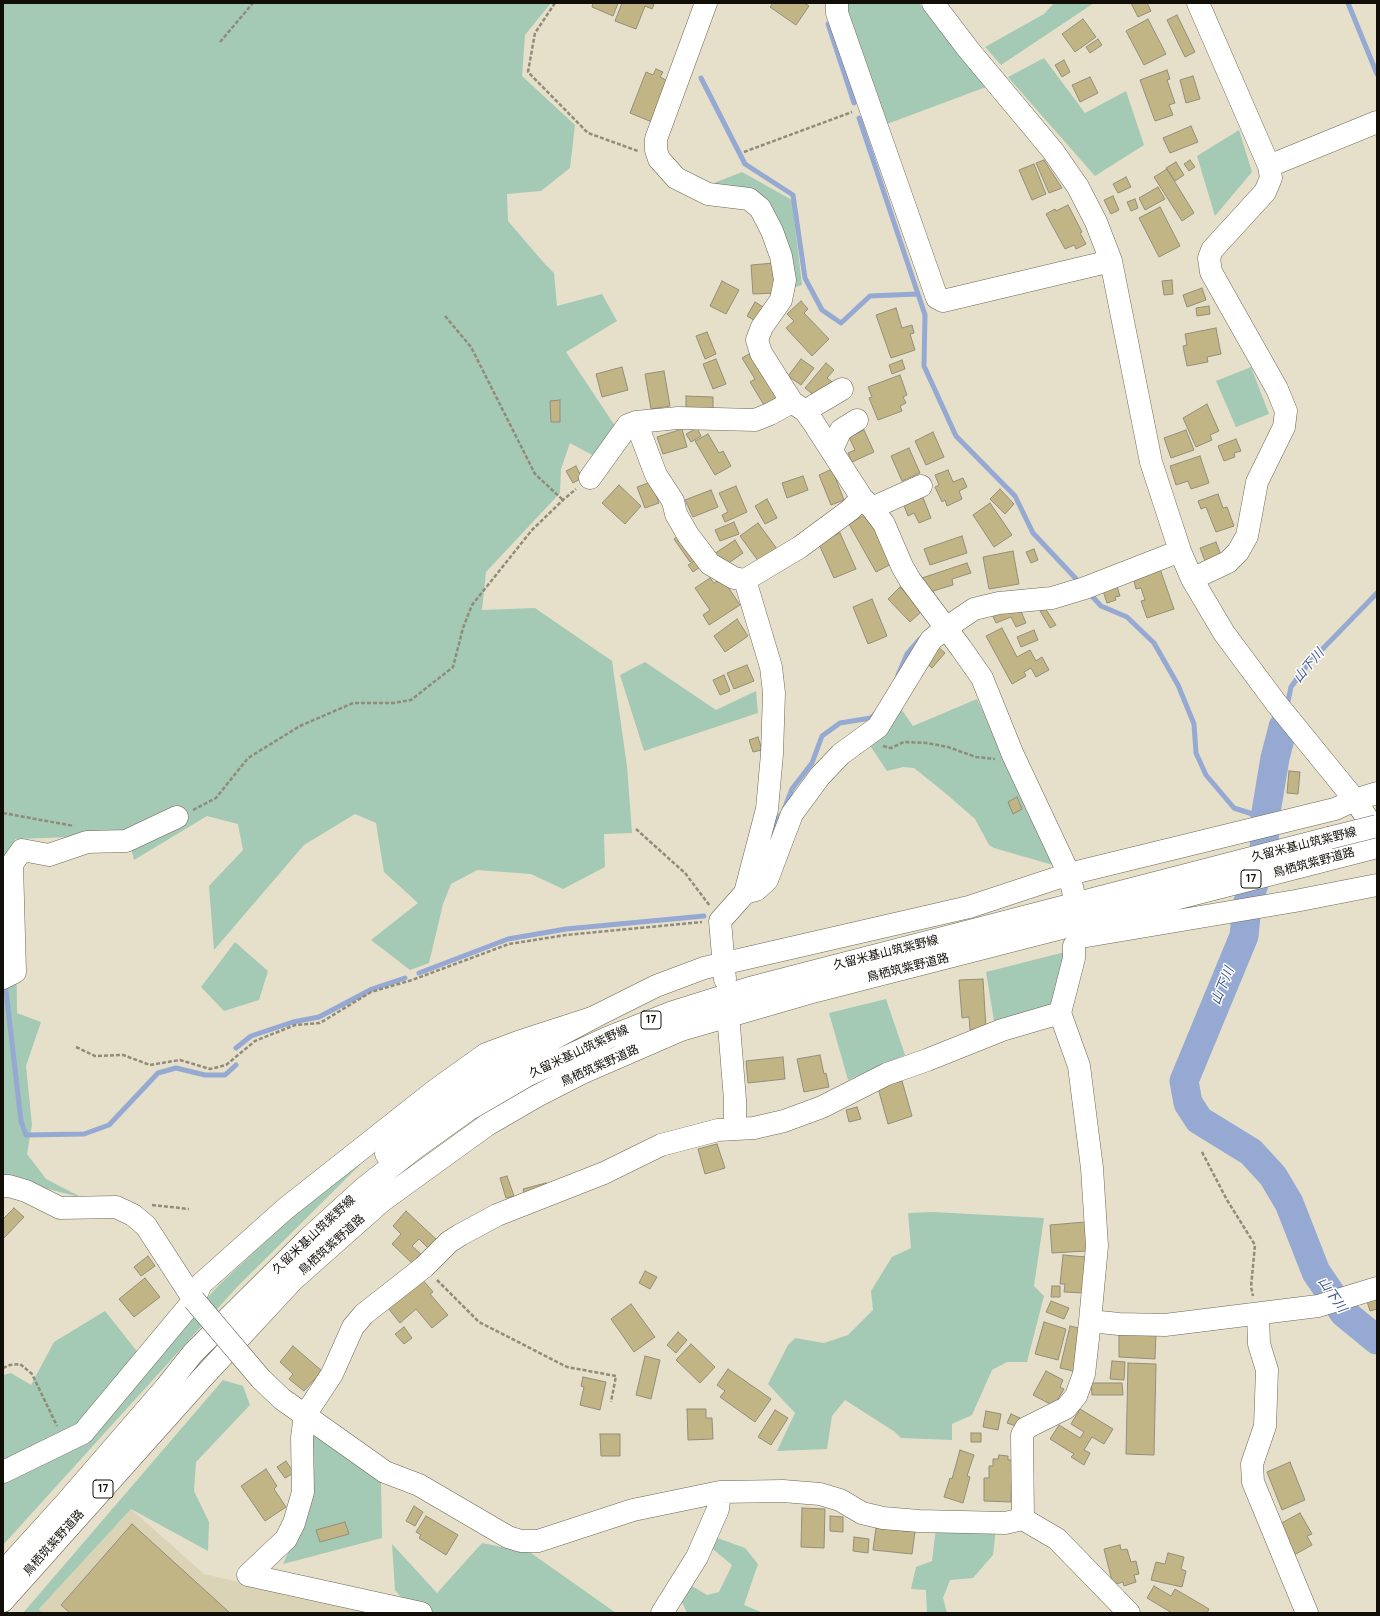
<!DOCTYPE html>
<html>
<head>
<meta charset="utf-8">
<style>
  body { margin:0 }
  #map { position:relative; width:1380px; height:1616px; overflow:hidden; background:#e6e0ca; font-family:Manrope,sans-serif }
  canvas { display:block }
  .frame { position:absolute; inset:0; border:4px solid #100e07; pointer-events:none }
</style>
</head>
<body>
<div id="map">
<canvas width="1380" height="1616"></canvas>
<div class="frame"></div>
</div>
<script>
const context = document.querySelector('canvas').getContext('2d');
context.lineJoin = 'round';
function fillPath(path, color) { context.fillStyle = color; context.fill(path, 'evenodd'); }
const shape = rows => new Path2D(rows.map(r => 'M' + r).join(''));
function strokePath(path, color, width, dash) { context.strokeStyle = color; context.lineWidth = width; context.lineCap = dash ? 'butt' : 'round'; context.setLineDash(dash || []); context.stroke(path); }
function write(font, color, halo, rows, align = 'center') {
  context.font = font + ' Manrope,"Noto Sans JP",sans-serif'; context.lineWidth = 3; context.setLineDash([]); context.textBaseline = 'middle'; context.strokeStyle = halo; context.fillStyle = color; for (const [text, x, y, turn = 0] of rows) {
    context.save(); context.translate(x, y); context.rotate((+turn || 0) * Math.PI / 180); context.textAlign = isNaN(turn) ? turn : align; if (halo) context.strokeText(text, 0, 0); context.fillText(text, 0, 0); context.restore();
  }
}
fillPath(shape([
  [131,1509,204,1574,374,1613,42,1613,39,1609]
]), '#dad3b6');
fillPath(shape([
  [3,3,551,3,525,35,522,76,575,125,570,168,541,191,507,194,508,221,544,263,554,273,557,306,602,294,617,321,566,352,615,426,596,457,570,443,561,469,560,493,486,572,482,610,535,608,612,661,627,766,632,833,604,834,605,867,563,889,531,874,477,870,451,884,443,904,429,963,410,970,371,940,418,903,384,872,376,823,355,814,304,845,214,950,209,886,243,850,238,824,207,816,134,860,128,835,15,839,17,1013,41,1022,26,1066,32,1125,27,1154,46,1179,83,1198,13,1180,3,1181],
  [842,3,919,3,986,87,887,124],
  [1054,3,1094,3,1001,65,985,47,1044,14],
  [1044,58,1085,113,1126,91,1144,145,1095,176,1008,77],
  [1239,130,1252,172,1215,216,1197,156],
  [742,172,792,200,802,285,789,289,766,205,709,185],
  [1251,367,1269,414,1236,427,1216,381],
  [645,662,716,710,756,691,758,713,644,751,620,675],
  [977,699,1053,865,994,848,989,845,975,819,944,792,914,768,903,767,887,771,867,741,899,706,913,726],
  [235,942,268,971,259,1000,224,1011,201,987],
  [1065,952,1053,1004,995,1027,986,972],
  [886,999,905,1055,848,1080,829,1013],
  [404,1121,238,1286,3,1545,3,1375,11,1373,31,1385,54,1342,105,1311,147,1364,220,1284,308,1202],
  [933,1212,1044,1218,1034,1286,1044,1296,1027,1362,1007,1362,992,1370,972,1415,952,1424,952,1440,901,1438,895,1432,845,1400,832,1416,827,1449,777,1451,795,1413,768,1384,788,1345,795,1338,824,1343,848,1335,873,1310,871,1291,892,1257,911,1248,908,1213],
  [223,1380,243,1386,250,1405,196,1462,194,1491,209,1522,208,1551,131,1509,39,1609,42,1613,23,1613],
  [312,1434,381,1479,382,1538,283,1564,306,1514],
  [936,1527,996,1529,993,1555,973,1578,950,1580,943,1598,947,1613,927,1613,926,1590,911,1589,916,1567,932,1561],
  [712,1536,745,1548,758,1564,744,1605,763,1613,687,1613,680,1598,687,1583,707,1595,719,1592,732,1565,709,1546],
  [482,1543,531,1553,616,1613,403,1613,408,1606,395,1590,392,1544,437,1593]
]), '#a4c9b4');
strokePath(shape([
  [1348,3,1377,74],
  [828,24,854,103],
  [701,78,745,164,793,195,805,278,822,310,841,323,870,296,918,294],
  [859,118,925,315,924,366,956,436,1015,496,1033,533,1080,583],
  [1090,594,1101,606,1127,617,1154,643,1178,685,1194,724,1196,753,1206,775,1234,808,1265,818],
  [898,675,907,654,920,639],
  [1287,706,1291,687,1307,665,1377,593],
  [771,830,783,812,792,789,812,763,822,736,840,723,871,718,875,714],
  [419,973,508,939,566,929,704,916],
  [5,982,21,1121,26,1135,84,1134,109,1125,158,1073,176,1068,205,1075,225,1075,236,1065],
  [236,1048,251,1036,293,1022,319,1017,372,989,405,978]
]), '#95a9d2', 5);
strokePath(shape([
  [1283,727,1275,758,1265,818,1264,854,1247,905,1244,936,1184,1081,1188,1103,1199,1120,1251,1152,1273,1176,1289,1203,1316,1272,1344,1313,1377,1340]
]), '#95a9d2', 29);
const building = shape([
  [593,3,618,3,613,16,592,7,593,3],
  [622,3,651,3,654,5,652,9,645,6,636,29,615,21,622,3],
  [773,3,804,3,809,6,796,25,770,7,773,3],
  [1131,3,1147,3,1151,11,1138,17,1131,3],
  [1177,15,1195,52,1185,57,1167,20,1177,15],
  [1083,19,1096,37,1075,52,1062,34,1083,19],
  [1148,19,1166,54,1144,65,1126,31,1148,19],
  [1098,39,1102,45,1090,53,1086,47,1098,39],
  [1064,60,1070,72,1062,77,1055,65,1064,60],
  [656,69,663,72,660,77,668,81,652,122,630,113,646,72,653,75,656,69],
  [1167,70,1170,79,1167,80,1175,103,1169,105,1173,115,1155,121,1140,80,1167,70],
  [1193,76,1200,99,1186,103,1180,80,1193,76],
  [1090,77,1098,93,1080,102,1072,85,1090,77],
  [1191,126,1198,142,1170,153,1163,138,1191,126],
  [1044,160,1062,188,1049,193,1036,163,1044,160],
  [1190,160,1195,167,1189,171,1184,164,1190,160],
  [1176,162,1184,175,1175,181,1166,168,1176,162],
  [1034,164,1046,194,1032,200,1019,170,1034,164],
  [1167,169,1194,213,1182,221,1154,177,1167,169],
  [1126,177,1131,187,1118,193,1113,184,1126,177],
  [1158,187,1165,199,1145,210,1139,198,1158,187],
  [1113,196,1119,210,1111,214,1104,200,1113,196],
  [1135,199,1138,208,1131,211,1127,202,1135,199],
  [1068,205,1082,232,1080,233,1086,244,1076,249,1074,245,1065,249,1046,214,1055,209,1056,211,1068,205],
  [1160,207,1180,246,1159,257,1139,218,1160,207],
  [774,263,776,293,753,294,751,265,774,263],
  [1172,280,1173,294,1164,295,1162,281,1172,280],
  [722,281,739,290,726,314,710,306,722,281],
  [1202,288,1206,300,1187,307,1183,295,1202,288],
  [801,301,808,309,804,313,829,339,812,356,786,328,794,321,787,314,801,301],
  [755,302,765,308,757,322,747,316,755,302],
  [1209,306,1210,314,1197,316,1196,308,1209,306],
  [896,308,902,328,912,325,914,333,910,334,915,350,891,358,876,315,896,308],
  [1216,328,1221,354,1207,357,1208,362,1187,366,1183,346,1187,345,1185,334,1216,328],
  [707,332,716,354,705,359,696,336,707,332],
  [754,351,780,395,764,405,750,382,755,379,742,358,754,351],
  [716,359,726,384,713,389,703,364,716,359],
  [801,359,814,368,801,385,788,376,801,359],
  [902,360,905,369,892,374,889,365,902,360],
  [826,363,834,370,827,378,836,385,816,397,805,388,826,363],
  [622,367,628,390,602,397,596,374,622,367],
  [664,371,670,406,651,409,645,374,664,371],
  [900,375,907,395,903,397,906,403,900,406,902,411,878,420,869,398,872,397,868,387,900,375],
  [686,396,713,397,713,410,686,409,686,396],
  [560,400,560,422,551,422,550,401,560,400],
  [1207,404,1219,431,1210,435,1212,440,1196,447,1183,418,1207,404],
  [697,428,701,436,691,442,686,434,697,428],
  [682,429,687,447,663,454,657,437,682,429],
  [864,430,874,452,852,462,848,453,855,450,849,437,864,430],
  [1186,430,1194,450,1171,458,1164,438,1186,430],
  [933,432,944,457,926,465,915,441,933,432],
  [708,434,719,453,723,451,731,466,715,475,695,441,708,434],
  [1236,439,1241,451,1234,453,1235,457,1224,461,1218,446,1236,439],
  [909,448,920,473,902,481,891,456,909,448],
  [1200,456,1209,483,1191,489,1188,481,1176,485,1170,466,1200,456],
  [576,466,582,478,573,483,566,471,576,466],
  [832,469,844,500,831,505,819,475,832,469],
  [948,470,953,482,963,478,967,487,959,491,962,499,947,506,945,500,942,502,935,487,939,485,935,475,948,470],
  [803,476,808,490,787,498,782,483,803,476],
  [651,482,659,503,645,508,637,487,651,482],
  [619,485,641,506,625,524,602,503,619,485],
  [736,486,747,512,725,522,722,515,728,512,719,493,736,486],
  [1000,489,1014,504,1005,514,990,499,1000,489],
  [711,490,718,507,693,517,685,500,711,490],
  [1218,494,1223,508,1227,507,1234,526,1216,532,1206,507,1201,509,1198,501,1218,494],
  [922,495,931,518,919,523,914,513,908,516,903,503,922,495],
  [767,499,777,518,765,524,755,506,767,499],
  [990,503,1012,535,994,547,973,515,990,503],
  [866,514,893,563,876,572,849,524,866,514],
  [734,522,739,534,720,541,715,530,734,522],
  [758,523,777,549,759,562,740,536,758,523],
  [840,533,856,569,834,578,818,542,840,533],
  [680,535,696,557,690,562,674,539,680,535],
  [962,536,967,553,930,565,924,549,962,536],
  [735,540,743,553,723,567,714,554,735,540],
  [1216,542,1221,555,1205,561,1200,548,1216,542],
  [1034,549,1038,560,1031,563,1026,552,1034,549],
  [1013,551,1019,584,989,589,983,557,1013,551],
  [698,558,703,565,693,572,688,565,698,558],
  [967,563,971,573,952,579,953,585,933,591,934,593,929,595,919,579,967,563],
  [1160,569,1174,609,1147,618,1141,601,1145,600,1141,588,1136,589,1133,578,1160,569],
  [710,578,714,583,722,578,740,605,709,625,703,615,710,610,695,588,710,578],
  [1116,583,1120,596,1115,597,1116,600,1107,603,1102,588,1116,583],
  [900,587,922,611,910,622,888,599,900,587],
  [872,599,887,636,868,644,853,607,872,599],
  [1045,608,1056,625,1050,628,1040,611,1045,608],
  [1020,609,1026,623,1016,627,1011,617,996,623,991,612,1020,609],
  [737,619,748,636,725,652,714,636,737,619],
  [1002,628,1017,657,1030,650,1036,661,1042,657,1049,670,1036,677,1031,668,1024,672,1026,676,1012,684,986,636,1002,628],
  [1034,630,1038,640,1021,647,1017,637,1034,630],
  [936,645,945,653,932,668,922,659,936,645],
  [747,665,754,681,734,689,727,673,747,665],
  [724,675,730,691,720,695,713,680,724,675],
  [758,737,762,750,753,752,749,740,758,737],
  [1289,771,1300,772,1298,794,1287,793,1289,771],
  [1017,797,1022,809,1013,814,1008,802,1017,797],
  [983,979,986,1029,970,1030,969,1017,962,1018,959,980,983,979],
  [820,1055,824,1074,826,1073,829,1087,804,1092,797,1059,820,1055],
  [783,1057,785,1079,748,1083,746,1061,783,1057],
  [902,1081,912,1116,888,1124,878,1088,902,1081],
  [857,1107,861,1119,849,1122,846,1110,857,1107],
  [717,1144,725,1168,705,1174,698,1149,717,1144],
  [507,1176,514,1196,506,1198,500,1178,507,1176],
  [546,1183,548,1189,525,1196,523,1189,546,1183],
  [14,1208,24,1217,3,1239,3,1219,14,1208],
  [406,1211,438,1241,429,1249,419,1239,412,1246,423,1256,414,1265,392,1244,401,1234,393,1226,406,1211],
  [1085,1222,1087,1251,1052,1253,1050,1225,1085,1222],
  [1063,1255,1086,1257,1083,1293,1064,1292,1065,1284,1060,1284,1063,1255],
  [148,1256,155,1266,141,1276,134,1267,148,1256],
  [645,1271,657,1277,650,1289,639,1283,645,1271],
  [145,1278,160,1297,134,1317,119,1299,145,1278],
  [422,1279,433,1292,430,1294,448,1315,432,1328,416,1309,400,1323,388,1308,422,1279],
  [1052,1286,1060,1286,1060,1297,1051,1297,1052,1286],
  [1377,1295,1377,1309,1370,1311,1366,1298,1377,1295],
  [1051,1301,1069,1308,1064,1319,1046,1312,1051,1301],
  [631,1304,655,1337,634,1352,611,1319,631,1304],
  [1044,1322,1066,1329,1058,1360,1035,1354,1044,1322],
  [1070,1326,1083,1329,1073,1371,1060,1368,1070,1326],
  [404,1327,412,1338,404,1344,395,1334,404,1327],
  [678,1332,687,1340,676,1353,667,1345,678,1332],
  [1119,1333,1156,1334,1155,1359,1119,1357,1119,1333],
  [691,1344,715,1367,700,1383,676,1360,691,1344],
  [293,1346,322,1371,304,1391,289,1379,293,1374,280,1362,293,1346],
  [645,1356,660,1360,651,1399,636,1395,645,1356],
  [1112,1361,1125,1362,1124,1380,1110,1379,1112,1361],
  [1128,1363,1156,1364,1154,1455,1126,1454,1128,1363],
  [728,1369,771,1399,755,1422,720,1397,725,1391,717,1385,728,1369],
  [1046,1371,1063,1380,1060,1387,1064,1389,1054,1406,1033,1395,1046,1371],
  [583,1377,606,1382,600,1410,580,1405,584,1387,581,1386,583,1377],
  [1091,1383,1122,1383,1123,1395,1092,1395,1091,1383],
  [687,1409,706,1409,706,1418,712,1418,713,1439,688,1440,687,1409],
  [1080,1409,1113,1429,1104,1444,1092,1437,1084,1450,1090,1453,1084,1465,1071,1457,1074,1454,1050,1439,1059,1425,1080,1438,1084,1432,1071,1424,1080,1409],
  [775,1410,788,1418,771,1445,758,1437,775,1410],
  [986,1411,1001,1414,998,1430,983,1427,986,1411],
  [1011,1414,1020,1418,1016,1426,1007,1423,1011,1414],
  [971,1433,981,1433,981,1442,971,1442,971,1433],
  [600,1434,620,1434,620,1456,601,1456,600,1434],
  [960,1450,974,1455,967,1476,970,1477,963,1503,944,1497,950,1478,952,1479,960,1450],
  [999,1455,1008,1456,1008,1460,1012,1460,1011,1502,984,1501,984,1478,989,1478,989,1466,993,1466,993,1459,998,1459,999,1455],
  [286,1461,294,1473,285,1478,277,1467,286,1461],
  [1290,1462,1305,1500,1282,1510,1267,1472,1290,1462],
  [266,1469,277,1486,274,1489,286,1507,265,1521,241,1486,266,1469],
  [414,1506,423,1512,415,1526,406,1521,414,1506],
  [802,1508,825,1509,824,1548,801,1547,802,1508],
  [1300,1513,1312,1534,1307,1536,1312,1545,1294,1555,1278,1525,1300,1513],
  [426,1516,458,1535,446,1555,419,1538,421,1535,416,1532,426,1516],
  [830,1516,843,1517,843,1532,830,1531,830,1516],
  [345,1522,349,1534,320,1542,316,1530,345,1522],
  [132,1524,230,1613,70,1613,61,1605,132,1524],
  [876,1528,915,1532,912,1554,873,1550,876,1528],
  [854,1537,869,1539,868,1553,853,1551,854,1537],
  [1120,1545,1121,1550,1127,1549,1131,1562,1136,1561,1139,1574,1134,1575,1136,1582,1124,1586,1123,1582,1113,1585,1104,1549,1120,1545],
  [1168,1553,1184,1557,1181,1569,1186,1571,1182,1587,1151,1580,1156,1562,1165,1564,1168,1553],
  [1154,1586,1171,1596,1175,1589,1209,1609,1207,1613,1172,1613,1147,1598,1154,1586]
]);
fillPath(building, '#c1b485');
strokePath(building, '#948e7a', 1);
const minor = shape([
  [706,3,656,139,656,150,659,159,676,178,708,194,749,199,760,208,772,231,781,256,785,280,781,300,762,327,757,340,761,353,792,402,805,411,813,422,862,498,872,508,884,524,902,566,910,580,961,648,982,678,1013,755,1069,874,1073,891],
  [837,3,837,13,937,298,943,301,1111,261],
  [933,3,968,49,1053,151,1078,187,1096,222,1111,261,1151,462,1180,551,1192,579,1224,633,1276,703,1355,800,1377,833],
  [1269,166,1377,122],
  [805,411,842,389],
  [636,422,656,475,673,501,676,514,688,535,710,564,734,578,745,580,800,547,850,510,862,498],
  [832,449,841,430,857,420],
  [590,478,628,425,636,422,678,418,755,420,770,414,792,402],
  [872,508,921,486],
  [1192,579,1228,562,1238,552,1247,536,1257,482,1284,427,1286,411,1277,389,1211,272,1209,258,1212,250,1265,192,1271,178,1269,166,1198,3],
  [745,893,767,809,772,754,774,693,771,667,745,580],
  [3,978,15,972,12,864,22,850,49,855,87,842,126,841,177,817],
  [725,979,720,921,745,893,756,890,767,880,792,814,820,776,841,754,878,727,931,640,946,628,974,609,999,603,1052,598,1085,588,1180,551],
  [729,1026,735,1100,735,1129],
  [3,1186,9,1186,26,1191,60,1208,116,1207,133,1215,146,1226,194,1300],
  [1258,1314,1259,1344,1267,1370,1265,1426,1252,1464,1253,1482,1307,1613],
  [1090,1321,1119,1324,1165,1325,1318,1306,1377,1288],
  [261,1379,282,1399,385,1472,419,1485,508,1537,521,1541,538,1541,633,1510,720,1492,783,1491,820,1494,840,1500,862,1513,883,1518,919,1521,1005,1523,1023,1519,1057,1539,1129,1613],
  [3,1472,83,1433,194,1300,201,1284,285,1209,437,1089,486,1054,518,1042,592,1018,656,986,704,968,969,907,1069,874,1335,809,1355,800,1377,793],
  [1023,1519,1022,1435,1026,1428,1066,1408,1076,1396,1084,1374,1090,1321,1097,1246,1092,1168,1079,1066,1060,1013,1074,958,1074,946],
  [421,1613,248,1575,286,1539,294,1523,303,1492,302,1438,305,1415,332,1374,353,1327,364,1314,424,1267,449,1242,460,1235,497,1215,604,1173,661,1145,718,1130,754,1128,784,1121,822,1107,887,1074,927,1060,1002,1030,1060,1013],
  [662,1613,697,1557,718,1509,720,1492]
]);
const major = shape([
  [1081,937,1295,901,1377,885],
  [386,1154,440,1105,487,1074,592,1018],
  [3,1572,63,1506,166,1387,193,1353,310,1237,364,1188,415,1148,468,1110,528,1075,607,1038,673,1012,750,988,1329,838],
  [3,1601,203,1377,293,1280,382,1201,487,1125,537,1096,582,1073,681,1030,816,991,1377,847]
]);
strokePath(minor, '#6c6653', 23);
strokePath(major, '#6c6653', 23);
strokePath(shape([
  [555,3,535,33,528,72,588,133,638,151],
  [220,42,253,3],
  [744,152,852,112],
  [445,316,471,347,535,474,563,500],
  [883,746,891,748,904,742,927,743,948,747,976,757,995,759],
  [193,810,216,798,248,758,300,726,353,703,393,703,411,700,453,667,463,628,472,605,532,530,563,500,576,489],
  [3,813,74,826],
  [636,829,685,873,710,906],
  [76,1047,95,1056,123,1055,150,1065,180,1060,210,1069,226,1065,255,1041,295,1025,320,1023,371,992,412,980,509,944,566,935,702,922],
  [1202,1152,1227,1200,1255,1245,1251,1287,1253,1296],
  [152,1205,189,1209],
  [437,1280,479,1322,567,1367,616,1376,611,1402],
  [3,1368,10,1365,20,1364,32,1374,57,1426]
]), '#908c7c', 2.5, [4, 2]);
strokePath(minor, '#fff', 22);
strokePath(major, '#fff', 22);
const minorBridge = shape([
  [194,1300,261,1379]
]);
const majorBridge = shape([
  [1329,838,1377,826]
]);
strokePath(minorBridge, '#6c6653', 23, []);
strokePath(majorBridge, '#6c6653', 23, []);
strokePath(minorBridge, '#fff', 22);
strokePath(majorBridge, '#fff', 22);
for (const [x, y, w] of [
  [1251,879,20],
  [651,1020,20],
  [103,1489,20]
]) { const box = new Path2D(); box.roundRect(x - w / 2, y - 9, w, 18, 3); context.fillStyle = '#fff'; context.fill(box); strokePath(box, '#100e07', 1); }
write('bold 11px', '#100e07', null, [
  ["17",1251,879],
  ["17",651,1020],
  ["17",103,1489]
]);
write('12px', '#100e07', '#fff', [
  ["久留米基山筑紫野線",1304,845,-14],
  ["鳥栖筑紫野道路",1314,863,-15],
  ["久留米基山筑紫野線",886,953,-14],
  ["鳥栖筑紫野道路",908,968,-14],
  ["久留米基山筑紫野線",579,1052,-25],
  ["鳥栖筑紫野道路",600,1066,-24],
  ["久留米基山筑紫野線",314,1235,-43],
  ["鳥栖筑紫野道路",332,1245,-42],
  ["鳥栖筑紫野道路",54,1543,-48]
]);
write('italic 13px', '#3c548a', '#fff', [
  ["山下川",1309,666,-50],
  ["山下川",1223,986,-68],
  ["山下川",1332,1295,55]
]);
</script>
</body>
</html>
